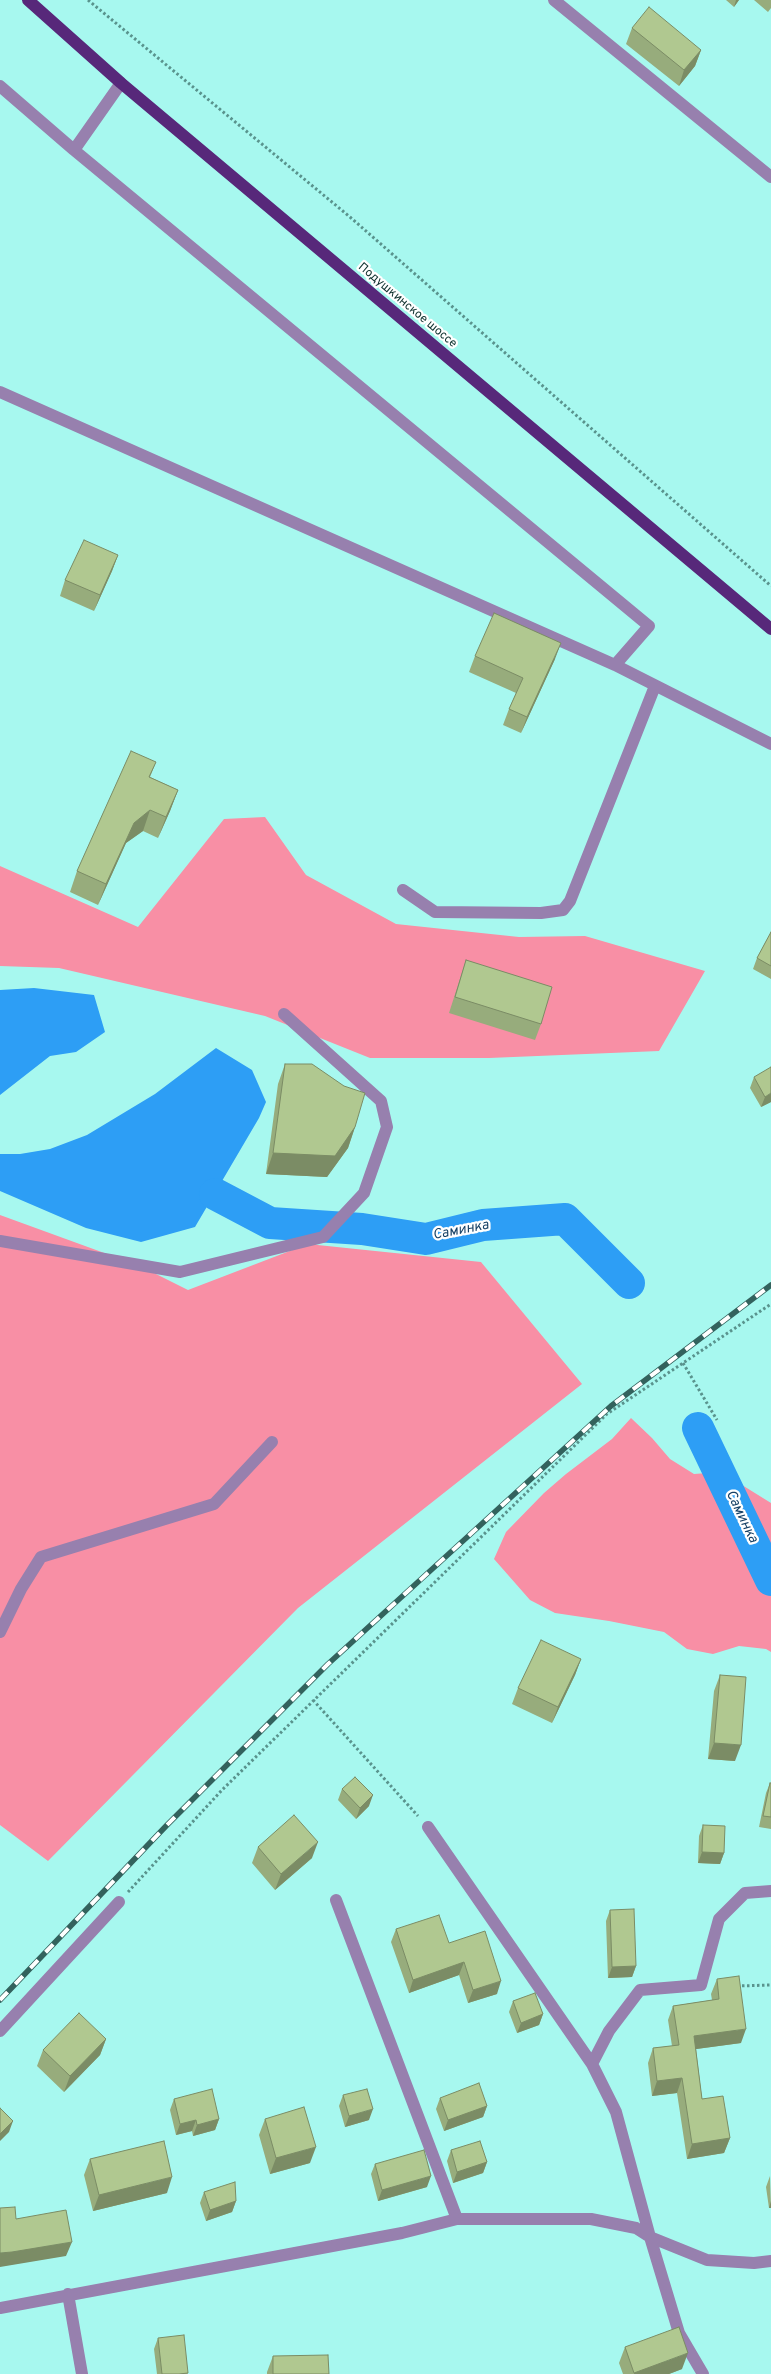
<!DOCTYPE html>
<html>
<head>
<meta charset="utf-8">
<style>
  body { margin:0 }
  canvas { display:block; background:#a7f8ef }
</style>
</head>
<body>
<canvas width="771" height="2374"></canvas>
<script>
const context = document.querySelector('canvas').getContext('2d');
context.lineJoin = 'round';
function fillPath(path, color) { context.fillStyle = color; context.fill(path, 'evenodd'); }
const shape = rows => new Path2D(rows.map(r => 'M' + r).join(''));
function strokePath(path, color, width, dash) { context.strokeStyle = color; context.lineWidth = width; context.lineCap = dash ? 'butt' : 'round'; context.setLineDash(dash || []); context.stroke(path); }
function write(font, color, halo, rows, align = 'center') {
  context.font = font + ' Overpass,sans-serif'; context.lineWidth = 4.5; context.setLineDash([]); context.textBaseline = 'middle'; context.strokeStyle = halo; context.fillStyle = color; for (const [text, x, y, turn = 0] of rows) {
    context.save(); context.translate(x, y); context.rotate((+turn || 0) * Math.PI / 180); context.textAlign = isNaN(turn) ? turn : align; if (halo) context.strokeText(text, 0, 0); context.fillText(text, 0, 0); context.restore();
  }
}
fillPath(shape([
  [265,817,306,875,396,924,519,937,585,936,705,971,659,1051,489,1058,370,1058,265,1016,59,968,0,966,0,866,138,927,224,819],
  [0,1215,140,1266,188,1290,308,1244,481,1262,582,1384,298,1608,48,1861,0,1825],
  [631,1418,652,1438,670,1459,694,1474,721,1472,771,1503,771,1652,766,1649,739,1646,713,1654,687,1649,664,1632,609,1621,555,1613,530,1600,494,1559,506,1532,544,1493,566,1474,612,1439]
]), '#f88fa5');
fillPath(shape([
  [34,988,94,995,105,1032,76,1052,50,1056,0,1095,0,990],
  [216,1048,252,1070,266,1102,259,1118,195,1227,141,1242,86,1228,0,1191,0,1154,20,1154,50,1149,87,1135,155,1094]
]), '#2d9ef5');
strokePath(shape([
  [215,1194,270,1223,362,1229,426,1239,483,1225,565,1219,629,1283],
  [698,1428,771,1580]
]), '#2d9ef5', 32);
strokePath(shape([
  [88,0,350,217,771,586],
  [683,1363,717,1420],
  [313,1700,418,1816],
  [128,1892,222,1790,607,1414,771,1304],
  [737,1986,771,1985]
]), '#59938d', 3, [2.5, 2.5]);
strokePath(shape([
  [554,0,771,177],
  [0,86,74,150],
  [0,392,615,665,649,626,74,150,121,83],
  [615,665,771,744],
  [403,890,435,912,541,913,563,910,570,901,655,686],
  [0,1241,180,1272,323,1237,364,1193,387,1127,381,1101,284,1014],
  [0,1632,21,1589,41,1557,214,1504,272,1442],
  [428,1827,592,2064],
  [336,1900,457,2219],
  [0,2031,119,1902],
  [68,2294,82,2374],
  [0,2308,402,2233,457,2219,591,2219,636,2228,650,2237,707,2260,754,2263,771,2261],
  [703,2374,679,2333,650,2237,616,2112,592,2064,609,2031,640,1990,701,1985,719,1919,745,1893,771,1891]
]), '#9780ae', 12);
strokePath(shape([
  [28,0,121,83,771,629]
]), '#57287a', 12);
const rail = shape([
  [0,2000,167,1825,328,1664,611,1406,771,1285]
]);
strokePath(rail, '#33625d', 5.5);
strokePath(rail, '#fff', 4, [11]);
fillPath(shape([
  [726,0,739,0,734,7],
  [754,0,771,0,771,8,768,12],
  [632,28,701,50,695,66,679,86,626,44],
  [118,555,112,571,94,611,60,596,65,580],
  [475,656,555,659,521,733,503,725,509,709,516,693,469,672],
  [156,762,150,777,178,790,170,811,158,838,143,831,126,843,98,905,70,892,77,871],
  [771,932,771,979,753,969,757,958],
  [466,960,541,1024,535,1040,449,1013],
  [285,1064,355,1127,348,1148,327,1177,266,1174,278,1084],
  [754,1077,771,1102,761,1107,750,1088],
  [581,1659,575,1675,552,1723,512,1704,518,1688],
  [720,1675,735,1761,708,1759,714,1691],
  [770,1783,771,1783,771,1829,759,1827,766,1793],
  [342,1789,369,1806,356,1819,338,1800],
  [703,1825,724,1853,720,1864,698,1863,699,1836],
  [258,1847,312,1858,275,1890,252,1863],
  [610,1910,636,1966,632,1977,608,1978,606,1921],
  [396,1929,449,1943,497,1994,468,2003,459,1975,409,1993,391,1942],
  [717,1979,741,2043,696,2049,702,2099,730,2138,724,2153,687,2159,677,2093,652,2096,648,2063,653,2048,672,2046,668,2020,673,2006,712,2000,711,1994],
  [513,2001,543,2014,539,2025,517,2033,509,2012],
  [106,2039,100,2055,64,2092,37,2066,43,2050],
  [343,2095,369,2120,345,2127,339,2106],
  [440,2098,487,2106,483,2117,444,2131,436,2109],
  [174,2099,219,2119,215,2130,193,2136,192,2131,176,2135,170,2110],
  [265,2119,310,2163,270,2174,259,2135],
  [451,2150,487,2162,483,2173,453,2183,447,2161],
  [90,2159,167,2193,93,2211,84,2175],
  [375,2164,427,2187,378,2201,371,2174],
  [770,2176,771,2208,769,2208,766,2187],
  [204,2192,236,2201,232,2212,206,2221,200,2203],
  [158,2338,188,2374,157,2374,154,2349],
  [625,2347,682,2369,669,2374,623,2374,619,2363],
  [273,2356,329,2374,267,2374,267,2372]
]), '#97ac7c');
fillPath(shape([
  [736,0,739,0,734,7],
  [701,50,695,66,679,86,684,70],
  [118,555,112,571,94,611,100,595],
  [561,643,555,659,521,733,527,717],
  [178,790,170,811,158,838,166,817],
  [150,810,143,831,126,843,98,905,106,884,134,823],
  [771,1093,771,1102,761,1107,765,1097],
  [355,1127,348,1148,327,1177,266,1174,273,1153],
  [581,1659,575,1675,552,1723,558,1707],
  [714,1743,741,1745,735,1761,708,1759],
  [373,1795,369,1806,356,1819,360,1808],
  [318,1842,312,1858,275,1890,281,1874],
  [702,1852,724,1853,720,1864,698,1863],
  [464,1962,459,1975,409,1993,413,1980],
  [636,1966,632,1977,608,1978,612,1967],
  [501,1981,497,1994,468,2003,473,1990],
  [543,2014,539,2025,517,2033,521,2023],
  [746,2029,741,2043,689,2050,694,2036],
  [106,2039,100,2055,64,2092,70,2076],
  [682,2078,677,2093,652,2096,657,2081],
  [487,2106,483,2117,444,2131,448,2120],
  [373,2109,369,2120,345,2127,349,2116],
  [219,2119,215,2130,193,2136,197,2125],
  [196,2120,192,2131,176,2135,180,2124],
  [13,2121,9,2132,0,2141,0,2134],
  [730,2138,724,2153,687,2159,692,2144],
  [316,2147,310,2163,270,2174,276,2158],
  [487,2162,483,2173,453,2183,457,2172],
  [431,2176,427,2187,378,2201,382,2190],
  [172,2177,167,2193,93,2211,99,2195],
  [236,2201,232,2212,206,2221,210,2210],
  [771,2201,771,2208,769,2208],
  [72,2242,66,2256,0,2267,0,2253],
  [688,2353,682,2369,669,2374,634,2374,634,2373]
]), '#7b8c65');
const building = shape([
  [649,7,701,50,684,70,632,28,649,7],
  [84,540,118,555,100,595,65,580,84,540],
  [494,613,561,643,527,717,509,709,523,678,475,656,494,613],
  [131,751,156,762,149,777,178,790,166,817,150,810,134,823,106,884,77,871,131,751],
  [771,932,771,966,757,958,771,932],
  [466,960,552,987,541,1024,455,997,466,960],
  [285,1064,312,1064,344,1086,365,1093,355,1127,335,1156,273,1153,285,1064],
  [771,1067,771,1093,765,1097,754,1077,771,1067],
  [541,1640,581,1659,558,1707,518,1688,541,1640],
  [720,1675,746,1677,741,1745,714,1743,720,1675],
  [355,1777,373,1795,360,1808,342,1789,355,1777],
  [770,1783,771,1783,771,1817,763,1816,770,1783],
  [294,1815,318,1842,281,1874,258,1847,294,1815],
  [703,1825,725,1826,724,1853,702,1852,703,1825],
  [634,1909,636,1966,612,1967,610,1910,634,1909],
  [439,1915,449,1943,485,1931,501,1981,473,1990,464,1962,413,1980,396,1929,439,1915],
  [739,1976,746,2029,694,2036,702,2099,723,2096,730,2138,692,2144,682,2078,657,2081,653,2048,679,2045,673,2006,719,1999,717,1979,739,1976],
  [535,1993,543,2014,521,2023,513,2001,535,1993],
  [79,2013,106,2039,70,2076,43,2050,79,2013],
  [479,2083,487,2106,448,2120,440,2098,479,2083],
  [212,2089,219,2119,197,2125,196,2120,180,2124,174,2099,212,2089],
  [367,2089,373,2109,349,2116,343,2095,367,2089],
  [304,2107,316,2147,276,2158,265,2119,304,2107],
  [0,2108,13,2121,0,2134,0,2108],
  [164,2141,172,2177,99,2195,90,2159,164,2141],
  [480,2141,487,2162,457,2172,451,2150,480,2141],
  [424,2150,431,2176,382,2190,375,2164,424,2150],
  [235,2182,236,2201,210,2210,204,2192,235,2182],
  [15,2207,16,2219,66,2210,72,2242,12,2252,0,2253,0,2208,15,2207],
  [679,2327,688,2353,634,2373,625,2347,679,2327],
  [184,2335,188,2373,179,2374,162,2374,158,2338,184,2335],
  [328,2355,329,2374,273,2374,273,2356,328,2355]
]);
fillPath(building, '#b0c890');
strokePath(building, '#7b8c65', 1);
write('12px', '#0c2f2c', '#fff', [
  ["Подушкинское шоссе",407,306,40]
]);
write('italic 14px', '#174165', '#fff', [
  ["Саминка",461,1231,-11],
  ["Саминка",741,1517,64]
]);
</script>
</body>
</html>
